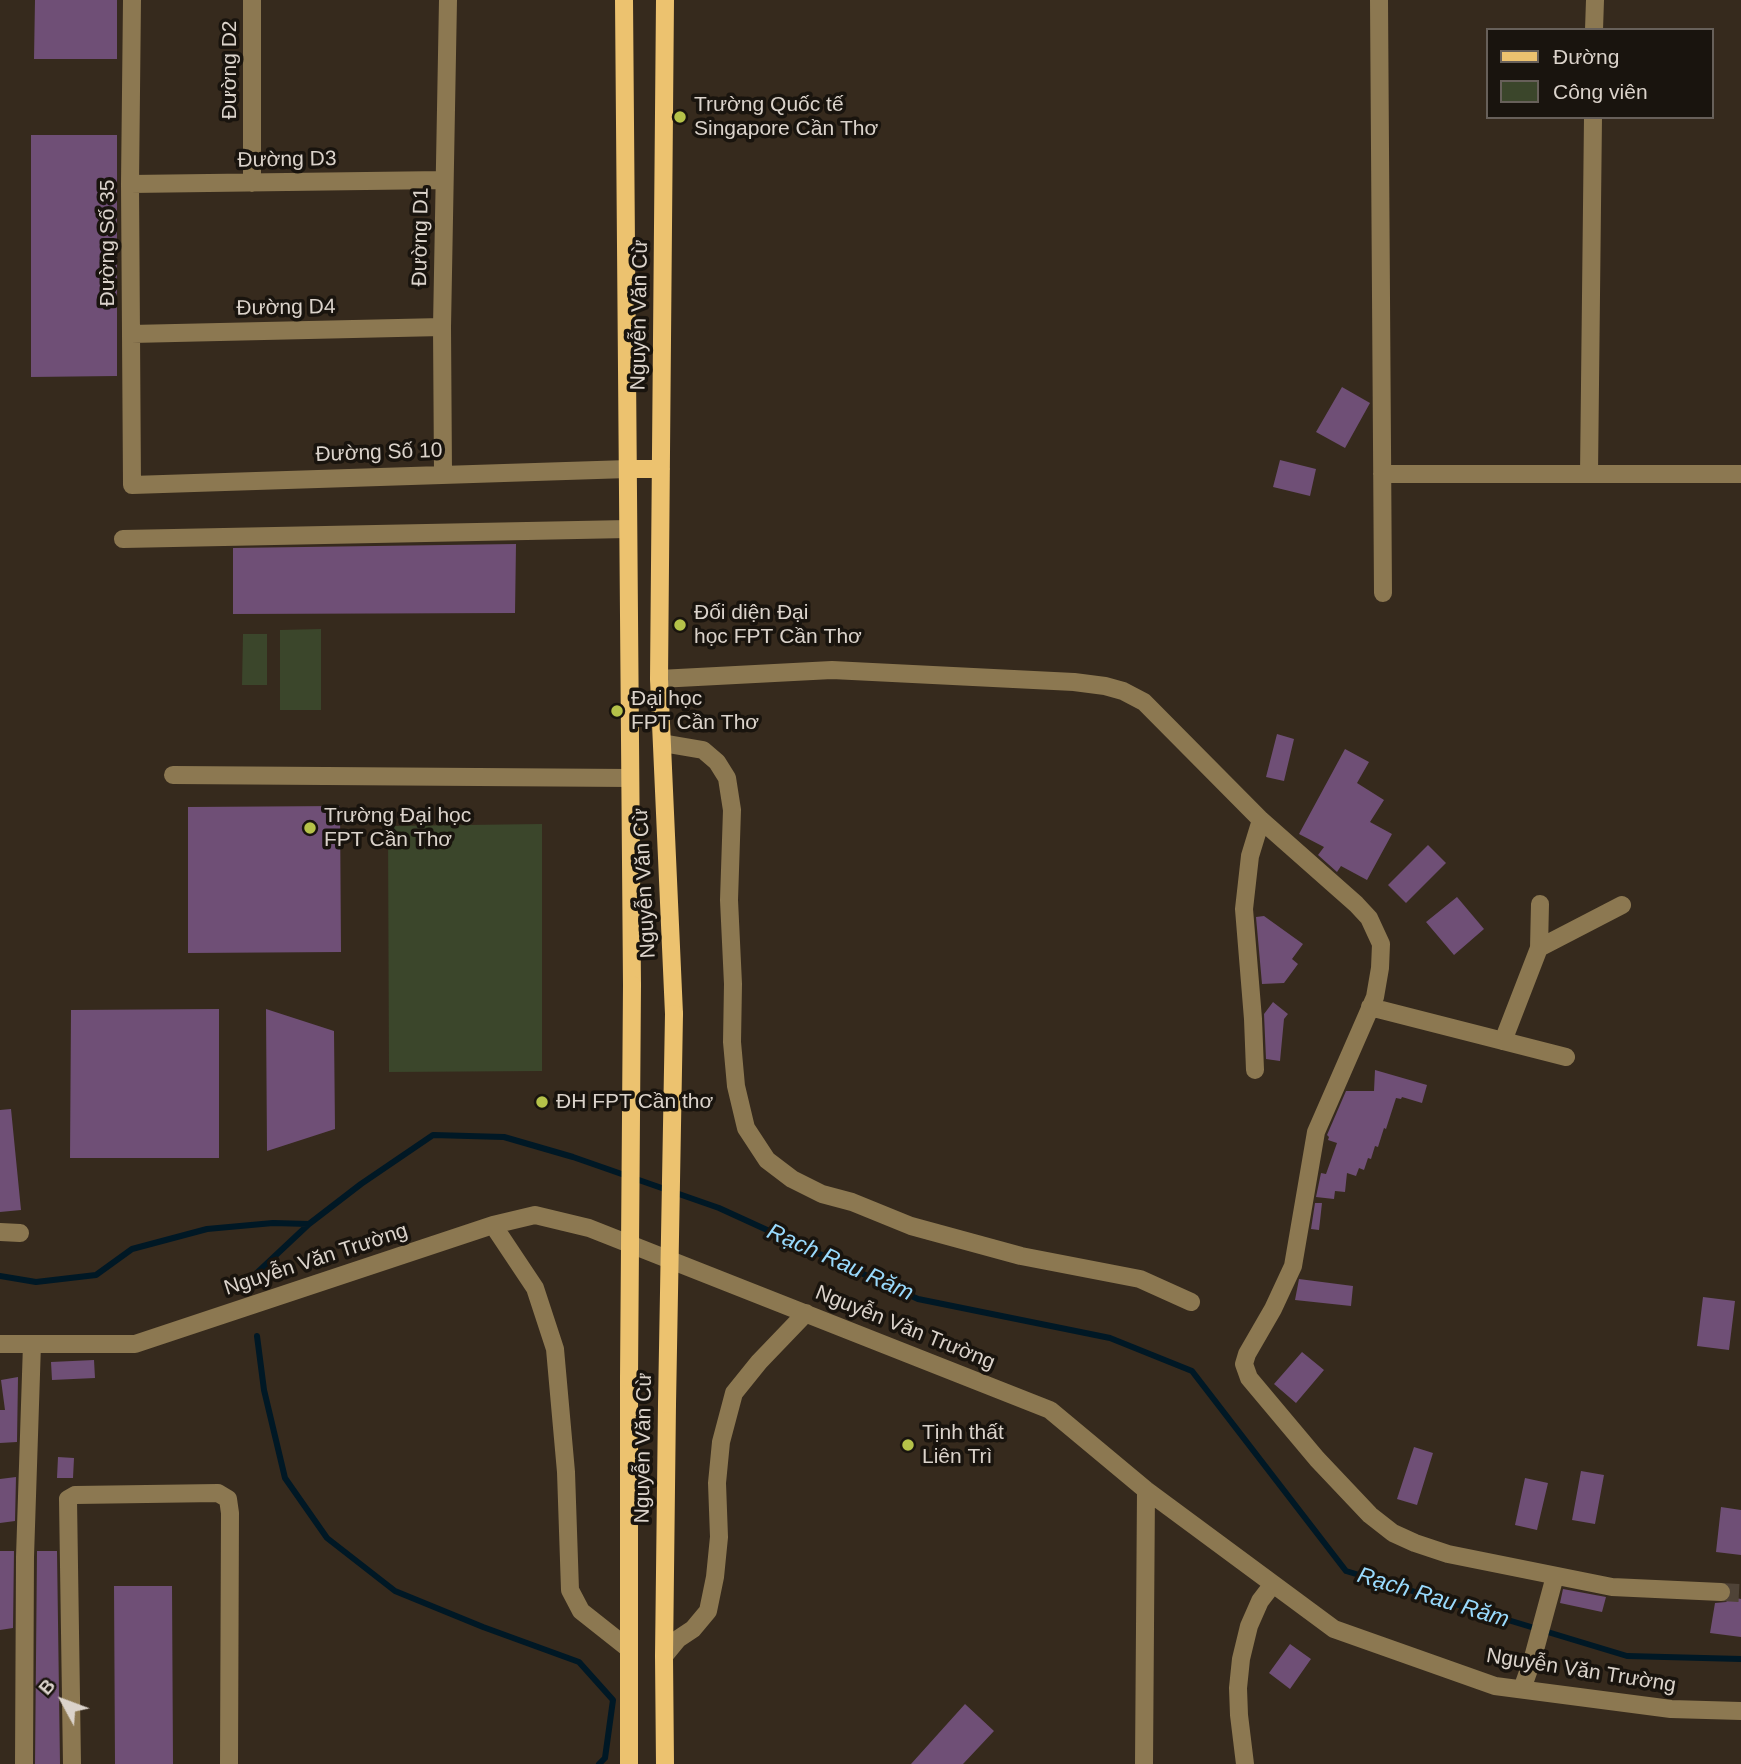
<!DOCTYPE html>
<html>
<head>
<meta charset="utf-8">
<style>
  body { margin:0 }
  #map { position:relative; width:1741px; height:1764px; overflow:hidden; background:#362a1d; font-family:Helvetica,sans-serif }
  canvas { display:block }
  .legend { position:absolute; left:1486px; top:28px; width:228px; height:91px; box-sizing:border-box; background:#19140e; border:2px solid #67605a; margin:0; padding:9px 12px; list-style:none; font-size:21px; color:#dbd3cb }
  .legend li { display:flex; align-items:center; gap:14px; height:35px }
  .legend b { width:35px; border:2px solid #67605a }
  .north { position:absolute; left:28px; top:1666px; width:70px; height:70px; -webkit-text-stroke:5px #19140e; paint-order:stroke; rotate:311deg; font-size:19px; font-weight:700; line-height:28px; text-align:center; color:#dbd3cb }
  .north::after { content:''; display:block; margin:auto; width:24px; height:32px; background:#dbd3cb; clip-path:polygon(50% 0,100% 100%,50% 72%,0 100%) }
</style>
</head>
<body>
<div id="map">
<canvas width="1741" height="1764"></canvas>
<ul class="legend">
<li><b style="height:9px;background:#ecc26f"></b>Đường</li>
<li><b style="height:19px;background:#3b462b"></b>Công viên</li>
</ul>
<div class="north">B</div>
</div>
<script>
const context = document.querySelector('canvas').getContext('2d');
context.lineJoin = 'round';
function fillPath(path, color) { context.fillStyle = color; context.fill(path, 'evenodd'); }
const shape = rows => new Path2D(rows.map(r => 'M' + r).join(''));
function strokePath(path, color, width, dash) { context.strokeStyle = color; context.lineWidth = width; context.lineCap = dash ? 'butt' : 'round'; context.setLineDash(dash || []); context.stroke(path); }
function write(font, color, halo, rows, align = 'center') {
  context.font = font + ' Helvetica,sans-serif'; context.lineWidth = 7; context.setLineDash([]); context.textBaseline = 'middle'; context.strokeStyle = halo; context.fillStyle = color; for (const [text, x, y, turn = 0] of rows) {
    context.save(); context.translate(x, y); context.rotate((+turn || 0) * Math.PI / 180); context.textAlign = isNaN(turn) ? turn : align; if (halo) context.strokeText(text, 0, 0); context.fillText(text, 0, 0); context.restore();
  }
}
fillPath(shape([
  [321,629,321,710,280,710,280,630],
  [243,634,267,634,267,685,242,685],
  [542,824,542,1071,389,1072,388,826]
]), '#3b462b');
strokePath(shape([
  [0,1276,36,1282,96,1275,132,1249,207,1229,273,1223,309,1224,361,1184,433,1135,504,1137,573,1157,719,1208,918,1299,1110,1338,1192,1371,1346,1571,1627,1656,1741,1659],
  [244,1285,309,1224],
  [257,1336,264,1390,285,1478,327,1538,395,1591,483,1627,579,1662,613,1700,605,1758,599,1764]
]), '#001825', 6);
fillPath(shape([
  [35,0,117,0,117,59,34,59],
  [31,135,117,135,117,376,31,377],
  [1342,387,1370,403,1345,448,1316,432],
  [1280,460,1316,469,1310,496,1273,487],
  [516,544,515,613,233,614,233,548],
  [1277,734,1294,739,1284,781,1266,777],
  [1345,749,1369,762,1357,783,1384,800,1370,822,1392,834,1367,880,1341,866,1337,872,1318,855,1324,847,1299,834],
  [340,806,341,952,188,953,188,807],
  [1428,845,1446,863,1406,903,1388,885],
  [1457,897,1484,929,1454,955,1426,922],
  [1264,916,1303,944,1292,959,1298,964,1284,983,1262,984,1256,917],
  [1273,1002,1288,1014,1284,1019,1280,1061,1266,1059,1264,1014],
  [219,1009,219,1158,70,1158,71,1010],
  [266,1009,334,1031,335,1129,267,1151],
  [1375,1070,1427,1085,1422,1103,1402,1097,1401,1099,1396,1098,1386,1129,1384,1128,1378,1147,1375,1146,1371,1159,1368,1158,1364,1170,1359,1168,1356,1176,1347,1173,1345,1192,1335,1191,1334,1199,1316,1197,1321,1173,1326,1174,1337,1143,1328,1140,1329,1137,1327,1135,1346,1091,1374,1091],
  [11,1109,21,1210,0,1212,0,1110],
  [1315,1203,1322,1203,1319,1230,1311,1229],
  [1299,1279,1353,1286,1351,1306,1295,1300],
  [1703,1297,1735,1301,1729,1350,1697,1346],
  [1302,1352,1324,1370,1296,1403,1274,1384],
  [94,1360,95,1378,52,1380,51,1362],
  [18,1377,17,1442,0,1443,0,1410,5,1410,1,1380],
  [1414,1447,1433,1453,1417,1505,1397,1499],
  [58,1457,74,1458,73,1478,57,1478],
  [1581,1471,1604,1475,1595,1524,1572,1520],
  [16,1477,15,1521,0,1523,0,1479],
  [1525,1478,1548,1483,1537,1530,1515,1525],
  [1721,1507,1741,1510,1741,1555,1716,1552],
  [0,1551,14,1551,13,1628,0,1630],
  [37,1551,57,1551,60,1764,35,1764],
  [114,1586,172,1586,173,1764,115,1764],
  [1563,1589,1606,1597,1602,1612,1560,1603],
  [1731,1597,1741,1599,1741,1637,1710,1633,1715,1603,1726,1602],
  [1290,1644,1311,1659,1290,1689,1269,1673],
  [965,1704,994,1731,963,1764,911,1764]
]), '#6f4f76');
strokePath(shape([
  [1721,1592,1741,1593]
]), '#4f4337', 18, [18, 9]);
strokePath(shape([
  [132,0,130,184,132,485,628,469],
  [1379,0,1383,593],
  [1594,30,1595,0],
  [252,183,252,0],
  [130,184,444,180],
  [131,334,442,327],
  [443,474,442,327,448,0],
  [1382,474,1741,474],
  [1589,474,1593,117],
  [123,539,628,529],
  [659,679,832,670,1074,682,1105,686,1123,691,1144,702,1261,820,1356,904,1369,918,1381,944,1380,968,1375,997,1316,1132,1293,1266,1273,1309,1247,1354,1244,1364,1249,1378,1317,1459,1370,1515,1393,1533,1415,1543,1448,1554,1612,1587,1721,1592],
  [662,743,703,750,717,762,727,778,732,810,729,900,733,984,732,1042,736,1086,746,1128,767,1160,792,1179,822,1194,852,1202,911,1226,1021,1256,1140,1279,1191,1302],
  [173,775,630,778],
  [1539,948,1540,904],
  [1370,1007,1566,1057],
  [1503,1041,1539,948,1622,905],
  [1255,1070,1253,1019,1244,909,1250,856,1261,820],
  [493,1225,535,1288,555,1349,566,1472,570,1590,581,1611,629,1649],
  [0,1232,20,1233],
  [0,1344,135,1344,493,1225,535,1215,589,1228,1050,1410,1146,1490,1334,1629,1495,1686,1671,1709,1741,1711],
  [664,1656,678,1639,693,1629,708,1611,715,1577,719,1537,717,1483,721,1442,734,1393,759,1362,806,1313],
  [1522,1689,1532,1661,1555,1576],
  [24,1764,25,1557,32,1344],
  [72,1764,68,1499,75,1495,218,1493,228,1499,230,1513,229,1764],
  [1144,1764,1146,1490],
  [1245,1764,1239,1715,1238,1688,1241,1659,1249,1626,1260,1601,1273,1584]
]), '#8c7851', 18);
strokePath(shape([
  [624,0,632,985],
  [665,0,659,679,674,1014],
  [628,469,661,469],
  [629,1378,629,1764],
  [665,1764,664,1656,667,1404]
]), '#ecc26f', 18);
strokePath(shape([
  [629,1378,632,985],
  [667,1404,674,1014]
]), '#ecc26f', 18);
for (const [x, y, r, color] of [
  [680,117,7,"#b5c249"],
  [680,625,7,"#b5c249"],
  [617,711,7,"#b5c249"],
  [310,828,7,"#b5c249"],
  [542,1102,7,"#b5c249"],
  [908,1445,7,"#b5c249"]
]) { const dot = new Path2D(); dot.arc(x, y, r, 0, 2 * Math.PI); context.fillStyle = color; context.fill(dot); strokePath(dot, '#19140e', 2.5); }
write('21px', '#dbd3cb', '#19140e', [
  ["Đường D2",230,70,-90],
  ["Đường D3",287,160,-1],
  ["Đường D1",421,237,-89],
  ["Đường Số 35",108,243,-90],
  ["Đường D4",286,308,-1],
  ["Nguyễn Văn Cừ",640,315,-89],
  ["Đường Số 10",379,453,-2],
  ["Nguyễn Văn Cừ",645,883,-93],
  ["Nguyễn Văn Trường",316,1260,-18],
  ["Nguyễn Văn Trường",905,1328,22],
  ["Nguyễn Văn Cừ",644,1448,-89],
  ["Nguyễn Văn Trường",1581,1671,9]
]);
write('21px', '#dbd3cb', '#19140e', [
  ["Trường Quốc tế",694,105],
  ["Singapore Cần Thơ",694,129],
  ["Đối diện Đại",694,613],
  ["học FPT Cần Thơ",694,637],
  ["Đại học",631,699],
  ["FPT Cần Thơ",631,723],
  ["Trường Đại học",324,816],
  ["FPT Cần Thơ",324,840],
  ["ĐH FPT Cần thơ",556,1102],
  ["Tịnh thất",922,1433],
  ["Liên Trì",922,1457]
], 'left');
write('italic 23px', '#99dafd', '#19140e', [
  ["Rạch Rau Răm",840,1263,24],
  ["Rạch Rau Răm",1433,1598,17]
]);
</script>
</body>
</html>
